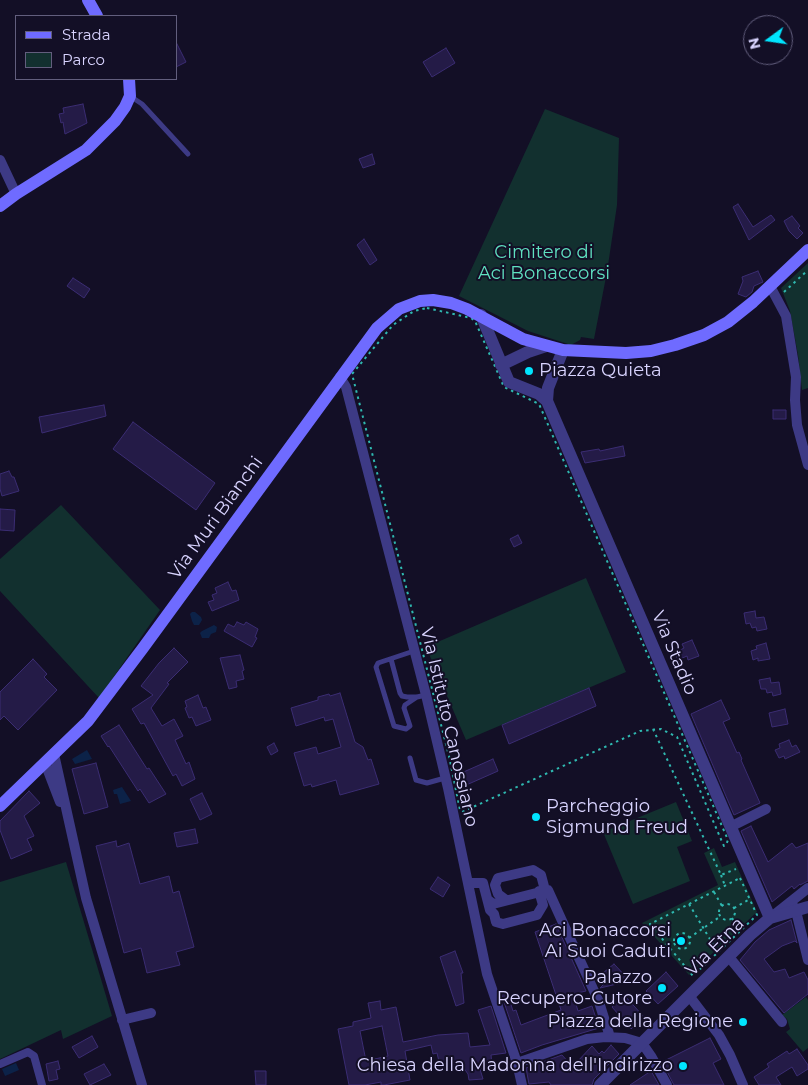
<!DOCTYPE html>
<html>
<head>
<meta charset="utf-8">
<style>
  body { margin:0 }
  #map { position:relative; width:808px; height:1085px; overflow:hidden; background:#130f26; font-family:Montserrat,sans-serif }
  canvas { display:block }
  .legend { position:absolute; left:15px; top:15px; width:162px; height:65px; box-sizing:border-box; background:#130f26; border:1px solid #625e7d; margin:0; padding:6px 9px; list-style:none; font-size:15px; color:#d9d4ff }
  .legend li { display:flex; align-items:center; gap:10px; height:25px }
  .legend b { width:25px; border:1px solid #625e7d }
  .north { position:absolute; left:743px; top:15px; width:50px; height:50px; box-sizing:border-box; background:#130f26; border:1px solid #625e7d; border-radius:50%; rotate:256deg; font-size:14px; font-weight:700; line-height:20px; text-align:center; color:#d9d4ff }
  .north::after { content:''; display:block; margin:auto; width:18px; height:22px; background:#00e5ff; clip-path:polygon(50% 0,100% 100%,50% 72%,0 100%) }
</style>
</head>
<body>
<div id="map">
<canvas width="808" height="1085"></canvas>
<ul class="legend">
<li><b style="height:6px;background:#6f6bff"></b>Strada</li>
<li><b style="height:14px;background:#12302f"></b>Parco</li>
</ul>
<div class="north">N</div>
</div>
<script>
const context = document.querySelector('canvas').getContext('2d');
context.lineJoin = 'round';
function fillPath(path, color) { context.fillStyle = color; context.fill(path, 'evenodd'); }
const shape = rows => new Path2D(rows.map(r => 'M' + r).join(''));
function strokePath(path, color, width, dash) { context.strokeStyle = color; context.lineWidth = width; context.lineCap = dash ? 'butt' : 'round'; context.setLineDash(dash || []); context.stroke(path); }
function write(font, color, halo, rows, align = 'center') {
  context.font = font + ' Montserrat,sans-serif'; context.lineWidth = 4; context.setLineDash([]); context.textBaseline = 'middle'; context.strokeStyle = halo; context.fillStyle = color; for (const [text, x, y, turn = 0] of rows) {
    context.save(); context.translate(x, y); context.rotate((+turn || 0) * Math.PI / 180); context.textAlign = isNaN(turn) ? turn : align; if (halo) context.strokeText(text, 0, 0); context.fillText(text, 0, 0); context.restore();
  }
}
fillPath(shape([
  [545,109,619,138,617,205,607,272,594,339,581,337,580,340,571,345,528,331,459,296],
  [808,263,808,388,802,390,798,355,790,311,781,288],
  [61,505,160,610,99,698,0,591,0,559],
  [586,578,626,672,466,740,426,647],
  [676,802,692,841,677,847,690,881,633,904,603,832],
  [714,848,722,867,735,862,757,912,689,975,642,923,718,885,704,853],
  [66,862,112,1016,63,1039,61,1030,0,1059,0,882],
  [806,997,808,1000,808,1048,803,1052,786,1032,790,1029,787,1019,782,1015]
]), '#12302f');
fillPath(shape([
  [192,612,195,612,201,617,202,620,199,625,194,625,192,621,190,614],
  [214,625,217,627,216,632,211,634,209,638,202,638,200,633,202,631],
  [87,750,92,759,75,764,72,759],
  [122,787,131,801,120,804,117,794,114,794,113,790],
  [16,1063,19,1070,5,1076,2,1069]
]), '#0c2248');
const building = shape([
  [176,42,186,62,176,67,176,42],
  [446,48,455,63,432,77,423,62,446,48],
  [83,104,87,123,65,134,63,122,61,123,59,114,64,113,63,108,83,104],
  [372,154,375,164,363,168,359,159,372,154],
  [738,204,753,227,771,215,775,220,749,240,733,207,738,204],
  [792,216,800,226,798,228,803,233,797,239,789,231,784,221,792,216],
  [364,239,377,260,370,265,357,245,364,239],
  [758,271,763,282,754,286,752,292,746,297,738,294,743,281,742,277,758,271],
  [73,278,90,289,84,298,67,286,73,278],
  [104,405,106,416,42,433,39,417,104,405],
  [773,410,786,410,786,419,773,419,773,410],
  [133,422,215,483,196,510,113,449,133,422],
  [623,446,625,456,585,463,581,452,599,449,600,451,623,446],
  [9,471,12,477,14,477,19,491,2,496,0,489,0,474,9,471],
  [0,509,15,510,14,531,0,530,0,509],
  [518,535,522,543,514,547,510,539,518,535],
  [228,582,232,591,236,590,239,600,212,611,208,602,214,600,212,595,217,593,215,588,228,582],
  [755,611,756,618,764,617,767,629,757,631,756,627,752,628,750,623,746,624,744,613,755,611],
  [237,622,244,625,246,622,258,629,255,637,257,638,252,647,224,631,228,624,234,627,237,622],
  [692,640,699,656,688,660,687,656,678,660,675,653,684,648,682,644,692,640],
  [766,643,770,659,758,661,758,658,753,660,751,651,757,649,756,646,766,643],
  [174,648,188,662,167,683,169,684,151,708,162,726,174,719,183,736,175,740,186,764,189,762,195,779,182,786,176,774,173,776,144,723,141,724,132,709,153,695,141,686,159,663,174,648],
  [240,655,244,670,242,671,244,679,236,681,237,687,229,689,220,658,240,655],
  [33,659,47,674,44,677,57,690,18,730,4,716,0,720,0,692,33,659],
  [770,678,771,683,779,682,781,694,773,696,772,692,767,693,766,689,761,689,759,680,770,678],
  [589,688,596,706,509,744,502,725,589,688],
  [340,693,355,742,363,747,368,760,371,759,379,784,340,795,336,780,312,787,311,784,304,786,294,753,316,747,318,754,341,747,333,719,325,721,324,717,296,726,291,708,318,700,318,697,329,694,330,696,340,693],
  [198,695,203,708,206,707,211,720,196,726,192,717,189,718,185,708,187,707,185,701,198,695],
  [721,700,730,719,723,722,737,753,739,752,742,759,741,760,760,803,734,815,691,714,721,700],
  [785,709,788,724,772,727,769,713,785,709],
  [119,725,147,769,149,768,166,794,149,803,140,789,138,791,109,746,108,747,101,736,119,725],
  [789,740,792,747,796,745,800,752,785,759,784,756,779,758,775,750,780,748,779,744,789,740],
  [274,743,278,751,271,755,267,747,274,743],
  [493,759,498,771,464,786,459,774,493,759],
  [96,763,108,807,84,814,72,769,96,763],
  [29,791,40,803,24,816,34,836,27,839,32,850,11,859,0,830,0,821,29,791],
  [202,793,212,814,200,820,190,799,202,793],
  [751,826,768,862,792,843,796,848,808,843,808,881,800,885,800,884,794,889,792,886,772,902,741,831,751,826],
  [195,829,198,843,177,847,174,833,195,829],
  [116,841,117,847,129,843,140,884,169,876,173,893,179,891,194,947,176,952,180,965,147,973,141,948,124,953,96,846,116,841],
  [438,877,450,885,443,897,430,889,438,877],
  [791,920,797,943,795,941,782,946,764,959,774,972,785,969,789,978,804,972,808,980,808,994,784,1013,740,960,755,942,769,930,791,920],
  [556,924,586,991,573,994,578,1011,592,1006,599,1028,542,1045,521,1053,501,993,507,992,513,1011,516,1010,521,1025,561,1010,535,932,556,924],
  [455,951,463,973,461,973,464,1003,456,1006,440,957,455,951],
  [614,964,630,981,600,988,609,979,603,973,614,964],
  [666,972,678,986,658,1004,646,991,666,972],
  [624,995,644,1017,631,1029,612,1007,615,1004,611,1000,624,995],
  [380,1001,381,1010,396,1007,403,1042,438,1035,468,1033,470,1047,490,1045,478,1010,491,1006,506,1053,491,1055,492,1065,480,1069,483,1079,469,1080,468,1074,458,1060,453,1068,441,1070,437,1053,433,1054,431,1045,405,1051,410,1080,384,1085,381,1085,381,1082,365,1085,349,1085,338,1029,353,1026,353,1022,371,1018,368,1003,380,1001],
  [382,1026,388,1056,366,1061,360,1031,382,1026],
  [92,1036,98,1047,79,1058,72,1047,92,1036],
  [710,1038,721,1059,713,1063,724,1085,674,1085,662,1062,710,1038],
  [611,1045,619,1054,594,1079,592,1085,551,1085,549,1082,529,1084,526,1068,562,1055,570,1064,574,1061,576,1063,592,1046,599,1054,602,1051,604,1053,611,1045],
  [797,1049,808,1065,808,1069,797,1076,792,1067,776,1077,781,1085,759,1085,754,1077,769,1067,767,1064,787,1051,789,1054,797,1049],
  [58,1061,60,1069,56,1070,58,1079,49,1081,46,1064,58,1061],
  [104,1064,111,1075,90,1085,84,1074,104,1064],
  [255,1071,266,1071,266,1085,256,1085,255,1071],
  [651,1071,659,1085,630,1085,651,1071]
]);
fillPath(building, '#241b47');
strokePath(building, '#3b2d73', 1);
strokePath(shape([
  [784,292,808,270],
  [427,308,471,318,475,321,504,387,539,404,728,840,726,845,724,846,723,844,677,737,661,729,640,731,462,812,460,810,449,756,352,374,393,325,414,311,427,308],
  [653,729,721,875,736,869],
  [721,875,725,886],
  [740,878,757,915,693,976,650,924,740,878],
  [714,892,722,906],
  [689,904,717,951],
  '719 912a8 8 0 1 1 16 0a8 8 0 1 1-16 0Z',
  [734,908,750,899],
  [732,918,740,931],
  '674 941a8 8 0 1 1 16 0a8 8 0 1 1-16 0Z',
  [689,938,721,916]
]), '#2fb8b0', 2, [2.5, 4]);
strokePath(shape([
  [130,96,142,104,188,154],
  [414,651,378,663,376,667,394,726,406,729,410,726,404,708,405,705,417,697,426,695],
  [391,659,400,693,402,696,407,697,416,697],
  [410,758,416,780,427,783,445,778]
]), '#3d3a85', 5);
strokePath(shape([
  [0,1064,28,1052,34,1056,42,1085]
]), '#3d3a85', 8);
strokePath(shape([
  [0,160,16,194],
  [770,286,786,316,796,377,795,400,797,425,808,465],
  [340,377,346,387,426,695,448,788,487,974,517,1063,522,1085],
  [54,754,86,898,142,1085],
  [45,763,60,802],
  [730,827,766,809],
  [468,883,483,883,490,910,494,914,496,922,503,924,537,915,543,905,539,891],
  [488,900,493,904,548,890,599,1002,610,1037],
  [506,900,498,894,495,885,498,878,533,870,541,875,545,890],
  [791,902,796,911,808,960],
  [774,915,808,888],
  [729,957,782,1022],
  [690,997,719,1035,730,1055,743,1085],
  [122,1020,151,1013],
  [517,1063,587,1039,605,1037,625,1038,642,1043,651,1056,667,1085]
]), '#3d3a85', 10);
strokePath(shape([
  [481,315,509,382,539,394,547,401,770,918],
  [501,365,528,352,546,346],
  [547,401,548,388,563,350],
  [600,1085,750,935,770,918,808,907]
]), '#3d3a85', 12);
strokePath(shape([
  [88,0,97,16],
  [0,206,16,194,86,150,115,121,125,107,130,96,129,79],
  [0,806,88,721,143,648,377,328,399,309,420,301,433,300,451,303,467,309,523,339,563,350,626,353,651,351,675,345,704,335,728,322,753,302,808,250]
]), '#6f6bff', 12);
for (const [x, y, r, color] of [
  [529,371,5,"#00e5ff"],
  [536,817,5,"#00e5ff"],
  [681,941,5,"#00e5ff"],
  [662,988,5,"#00e5ff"],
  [743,1022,5,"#00e5ff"],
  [683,1066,5,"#00e5ff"]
]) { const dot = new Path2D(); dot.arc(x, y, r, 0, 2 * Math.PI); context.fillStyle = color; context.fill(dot); strokePath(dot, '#130f26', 2); }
write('18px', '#5fe0c0', '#130f26', [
  ["Cimitero di",544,253],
  ["Aci Bonaccorsi",544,274]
]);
write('18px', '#d9d4ff', '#130f26', [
  ["Piazza Quieta",539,371,"left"],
  ["Parcheggio",546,807,"left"],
  ["Sigmund Freud",546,828,"left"],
  ["Aci Bonaccorsi",671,931],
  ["Ai Suoi Caduti",671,952],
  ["Palazzo",652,978],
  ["Recupero-Cutore",652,999],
  ["Piazza della Regione",733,1022],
  ["Chiesa della Madonna dell'Indirizzo",673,1066]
], 'right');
write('18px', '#d9d4ff', '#130f26', [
  ["Via Muri Bianchi",216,518,-54],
  ["Via Stadio",674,653,67],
  ["Via Istituto Canossiano",449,727,77],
  ["Via Etna",715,947,-45]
]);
</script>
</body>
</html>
